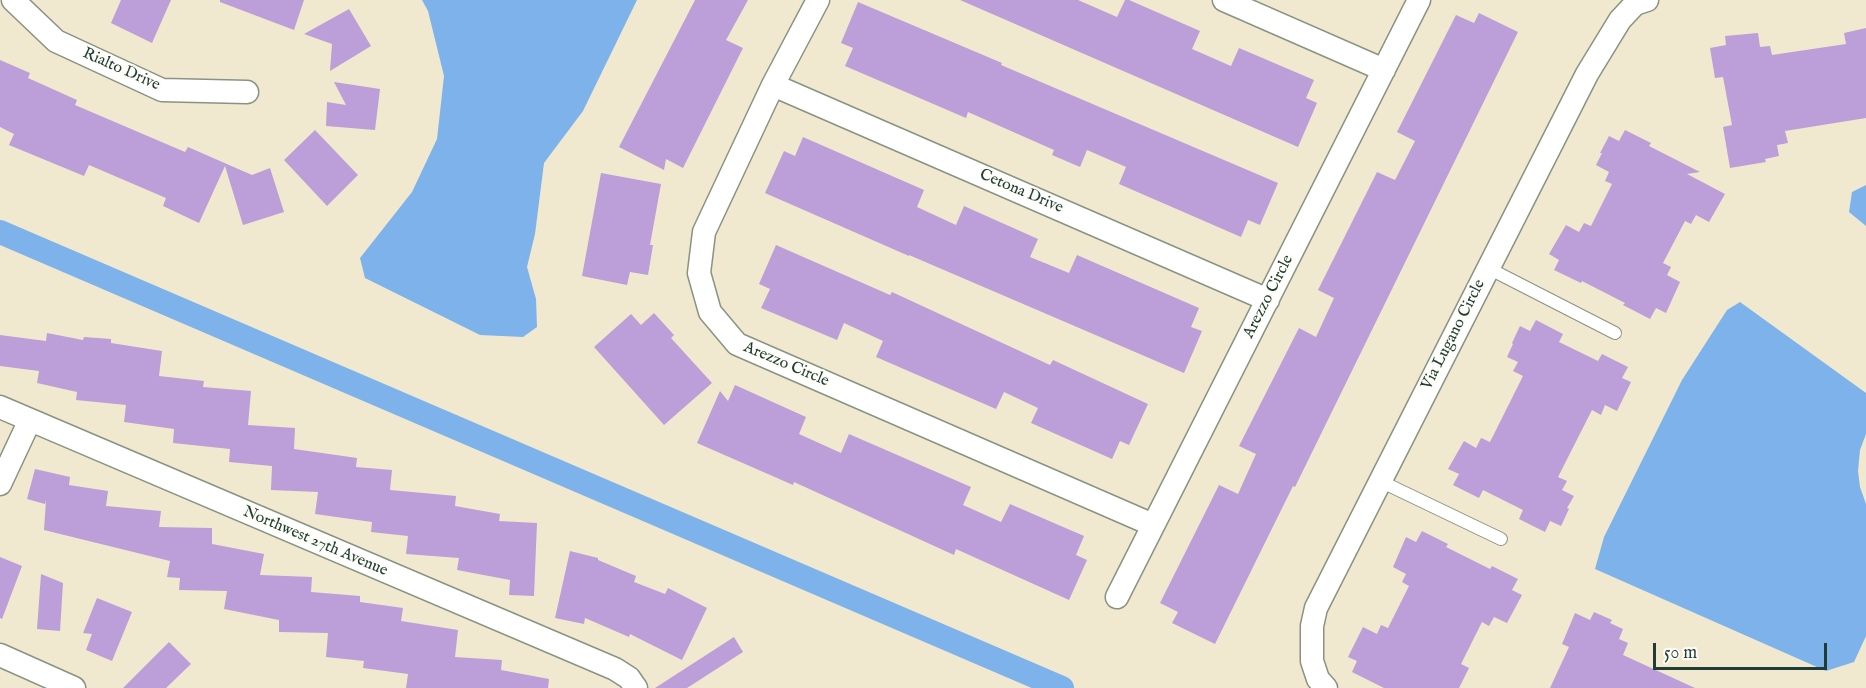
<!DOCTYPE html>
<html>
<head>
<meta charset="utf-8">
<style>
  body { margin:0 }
  #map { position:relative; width:1866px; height:688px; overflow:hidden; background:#f0e9cf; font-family:"IM FELL English",serif }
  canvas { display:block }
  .scale { position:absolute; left:1653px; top:643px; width:174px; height:27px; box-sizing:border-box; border:3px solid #1f3d34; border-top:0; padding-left:8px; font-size:18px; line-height:21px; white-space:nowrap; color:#1f3d34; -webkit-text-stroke:4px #fdfcf7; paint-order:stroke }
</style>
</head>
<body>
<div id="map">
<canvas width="1866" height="688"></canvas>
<div class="scale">50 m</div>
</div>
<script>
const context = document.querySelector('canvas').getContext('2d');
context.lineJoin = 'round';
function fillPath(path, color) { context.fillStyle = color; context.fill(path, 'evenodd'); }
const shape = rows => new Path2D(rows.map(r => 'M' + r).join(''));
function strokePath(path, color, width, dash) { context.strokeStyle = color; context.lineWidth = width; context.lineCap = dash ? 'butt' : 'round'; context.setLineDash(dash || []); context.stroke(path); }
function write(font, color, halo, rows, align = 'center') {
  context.font = font + ' "IM FELL English",serif'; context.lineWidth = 4.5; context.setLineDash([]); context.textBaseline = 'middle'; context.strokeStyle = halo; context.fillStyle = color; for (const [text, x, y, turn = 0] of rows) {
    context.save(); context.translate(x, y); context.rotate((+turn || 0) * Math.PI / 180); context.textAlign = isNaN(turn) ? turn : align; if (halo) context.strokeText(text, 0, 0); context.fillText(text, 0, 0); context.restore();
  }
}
fillPath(shape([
  [422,0,637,0,583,111,544,163,535,234,527,267,536,299,537,327,523,337,480,335,365,278,360,258,412,192,437,139,444,76,428,11],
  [1866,185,1866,226,1849,212,1852,192],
  [1740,302,1866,393,1866,434,1860,450,1858,471,1860,487,1866,504,1866,636,1854,662,1826,671,1595,569,1604,537,1682,380,1727,310]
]), '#7eb2eb');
strokePath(shape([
  [0,232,1062,688]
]), '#7eb2eb', 24);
fillPath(shape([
  [121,0,171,0,152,43,111,23],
  [220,0,304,0,294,30,220,2],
  [695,0,748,0,726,40,743,48,683,168,666,159,664,170,619,147],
  [960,0,1078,0,1117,17,1125,0,1129,0,1200,31,1192,49,1231,66,1239,48,1314,80,1306,98,1317,103,1298,147],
  [858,2,1002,63,1001,65,1278,183,1260,225,1248,220,1241,237,1119,184,1126,167,1087,150,1080,167,1052,155,1054,150,968,112,966,118,845,66,853,48,841,43],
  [349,9,371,46,330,71,332,44,304,34],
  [1479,13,1518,32,1295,487,1293,486,1215,644,1172,623,1178,612,1160,603,1219,485,1238,494,1256,454,1239,446,1299,328,1316,337,1334,298,1318,290,1377,172,1395,180,1415,141,1397,132,1456,15,1474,23],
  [1866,28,1866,118,1785,131,1788,143,1777,145,1779,156,1765,159,1766,162,1730,168,1723,127,1732,125,1723,77,1715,78,1710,48,1726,45,1725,36,1758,33,1760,47,1770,46,1772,55,1846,44,1844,33],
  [0,60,30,73,28,78,77,100,75,105,185,152,188,147,252,175,270,168,284,212,243,225,225,166,199,223,163,206,166,198,89,165,84,176,9,145,14,134,0,127],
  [334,82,380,89,375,130,326,126,327,102,346,105],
  [315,130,358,175,327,206,284,160],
  [1625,130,1651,143,1649,146,1700,172,1687,174,1725,194,1709,222,1696,215,1691,224,1685,221,1663,263,1671,267,1667,275,1680,282,1666,313,1656,308,1650,319,1623,305,1625,303,1582,281,1581,283,1554,270,1559,260,1549,254,1566,225,1579,232,1584,223,1591,226,1612,184,1605,181,1609,172,1596,165,1602,153,1600,153,1609,136,1619,141],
  [803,137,924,190,917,207,956,225,964,206,1038,239,1030,257,1069,273,1077,255,1199,308,1191,327,1202,331,1184,373,909,255,909,256,765,193,784,151,795,156],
  [601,173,661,184,650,245,653,245,648,275,630,272,627,285,582,276],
  [776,245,890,295,892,292,1050,365,1053,360,1148,404,1129,445,1120,441,1112,459,1031,423,1038,408,1004,392,996,409,876,357,883,341,844,323,837,340,761,308,770,289,759,284],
  [654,313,674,335,671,338,712,383,664,425,594,347,631,314,641,325],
  [1536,320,1563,334,1559,342,1598,361,1602,354,1628,367,1622,378,1631,382,1617,411,1605,405,1601,415,1592,410,1558,477,1567,481,1562,490,1574,496,1567,508,1569,509,1561,526,1550,521,1545,532,1519,519,1523,510,1483,490,1479,498,1453,485,1459,474,1448,469,1464,441,1476,448,1481,438,1490,442,1523,376,1513,371,1518,362,1507,357,1513,344,1512,343,1520,326,1530,331],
  [47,333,83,340,84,337,111,339,111,343,162,351,159,376,204,381,203,387,251,391,248,425,295,428,294,449,357,458,356,467,392,470,390,490,456,496,455,506,500,514,499,521,537,523,534,596,509,595,510,580,457,570,459,558,406,554,408,536,371,532,372,522,315,514,318,492,271,490,272,466,229,462,230,449,173,443,174,429,124,422,126,405,76,400,77,392,37,383,39,371,0,366,0,335,46,341],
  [735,385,806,417,799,434,841,453,849,434,971,487,963,505,1001,522,1010,504,1084,536,1076,555,1087,560,1069,600,956,549,954,555,794,482,793,485,697,443,720,391,728,401],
  [35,469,70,477,69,485,108,491,106,506,161,511,159,527,212,528,212,544,264,554,260,575,312,577,311,592,360,596,360,602,403,608,401,621,458,630,455,657,502,660,501,670,549,679,548,688,406,688,408,674,363,668,364,661,326,657,328,633,279,632,279,620,224,609,227,591,179,590,180,578,167,577,170,561,44,530,46,500,45,504,27,499],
  [1422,531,1448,544,1446,547,1490,569,1492,566,1518,579,1512,590,1522,595,1507,623,1494,617,1489,626,1482,622,1461,664,1469,668,1459,688,1384,688,1352,672,1357,661,1348,657,1363,627,1377,634,1381,625,1388,628,1409,586,1402,582,1406,574,1393,567,1406,537,1416,542],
  [570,551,598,558,598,560,636,576,634,582,665,594,668,588,707,608,682,660,630,634,629,637,585,618,584,624,555,618],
  [0,557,22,566,2,619,0,618],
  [41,574,63,583,60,631,37,629],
  [97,598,132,612,112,661,86,650,92,634,83,633],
  [1594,612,1612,620,1610,623,1623,629,1619,639,1628,643,1623,655,1695,688,1550,688,1569,647,1562,644,1575,613,1590,620],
  [734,637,743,652,687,688,655,688],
  [169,642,191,664,166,688,123,688]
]), '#bc9ed8');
const lane = shape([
  [1488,268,1615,333],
  [1380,481,1501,539]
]);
const street = shape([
  [13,0,56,41,162,90,247,92],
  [818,0,773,85,704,232,699,273,710,312,737,344,1153,525],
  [1224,0,1384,70],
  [773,85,1268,300],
  [0,407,615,669,629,678,636,688],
  [0,484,30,420],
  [1117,597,1419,0],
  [0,655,74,688],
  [1326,688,1318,679,1312,661,1312,626,1316,608,1587,74,1620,20,1635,4,1647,0]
]);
strokePath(lane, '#889382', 14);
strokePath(street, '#889382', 25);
strokePath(lane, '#fff', 12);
strokePath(street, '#fff', 22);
write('16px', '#1f3d34', '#fdfcf7', [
  ["Rialto Drive",121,70,24],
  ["Cetona Drive",1021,192,23],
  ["Arezzo Circle",1269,297,-63],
  ["Via Lugano Circle",1454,335,-63],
  ["Arezzo Circle",786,365,23],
  ["Northwest 27th Avenue",315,542,23]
]);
</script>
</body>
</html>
